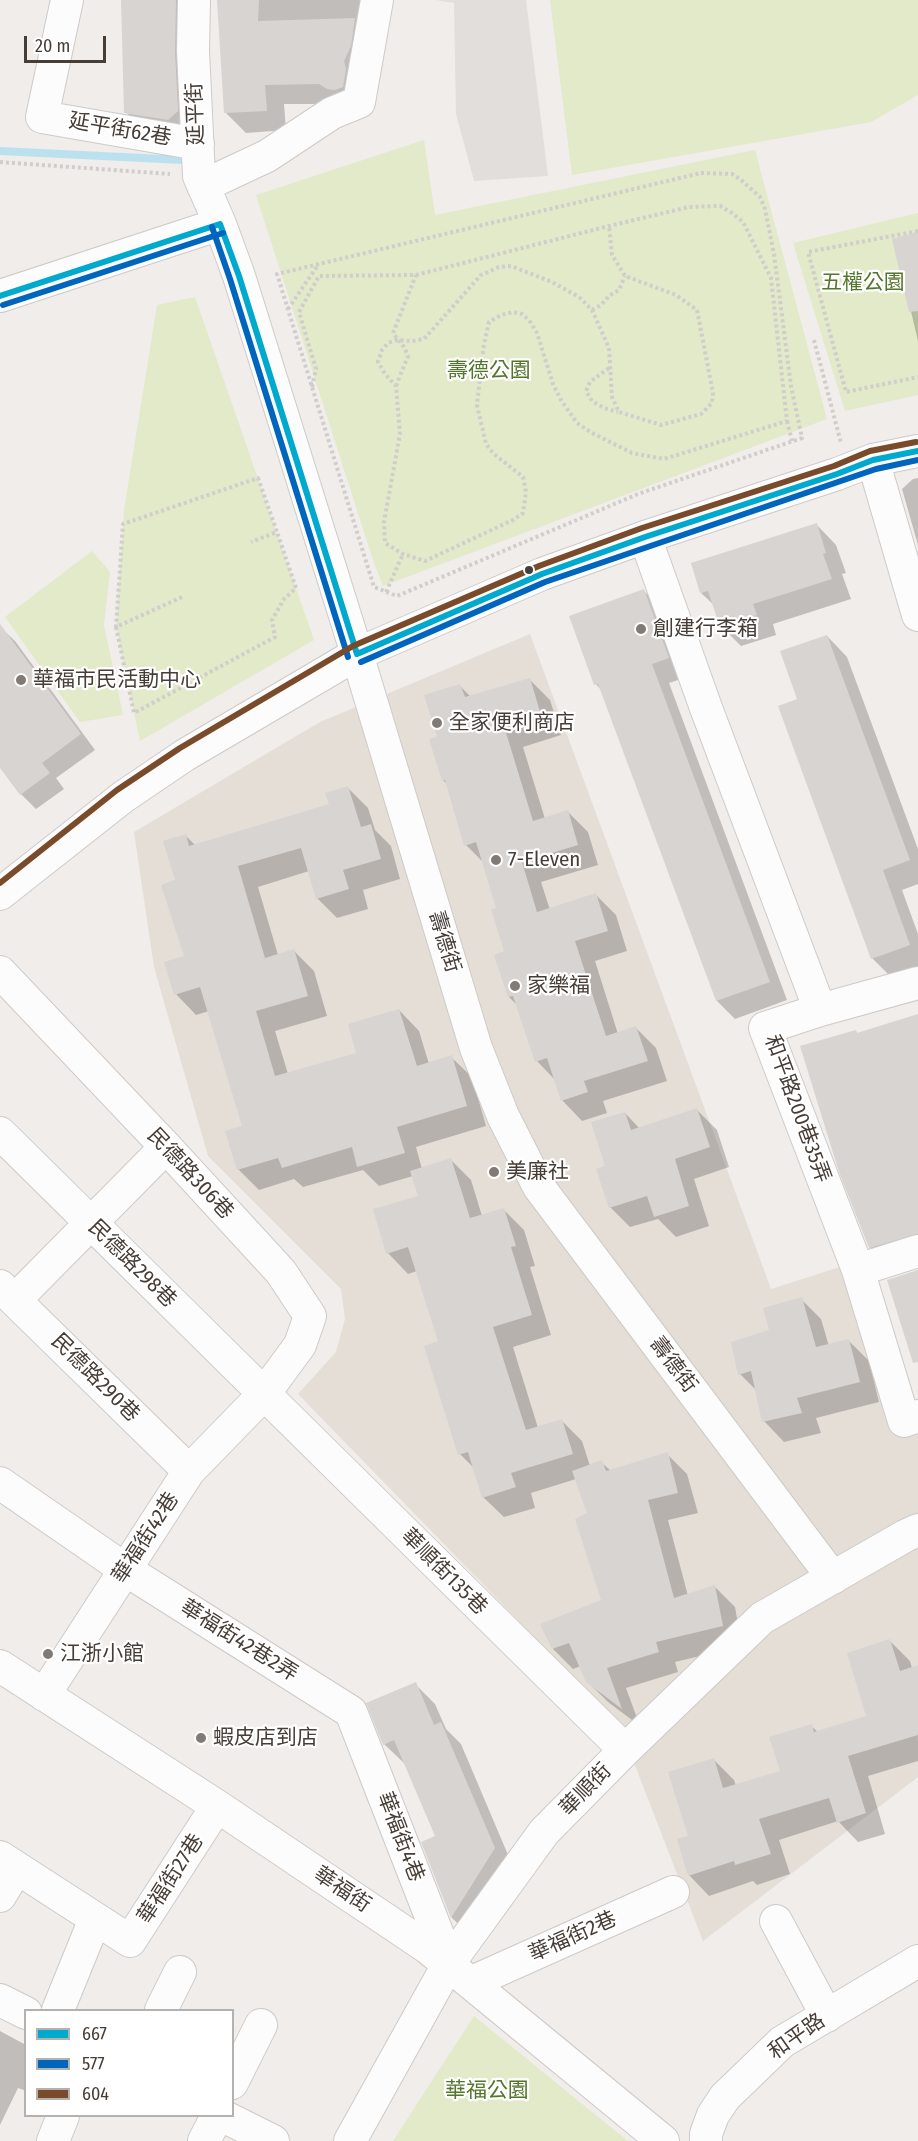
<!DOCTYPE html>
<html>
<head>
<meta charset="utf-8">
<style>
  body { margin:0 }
  #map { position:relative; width:918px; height:2141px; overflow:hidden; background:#f0edea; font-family:"Fira Sans Condensed",sans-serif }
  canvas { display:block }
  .legend { position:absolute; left:24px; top:2009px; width:210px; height:108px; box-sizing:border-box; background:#fff; border:2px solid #b5b1af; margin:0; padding:8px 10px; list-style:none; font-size:18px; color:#463d36 }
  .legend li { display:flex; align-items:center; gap:12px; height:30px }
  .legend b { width:30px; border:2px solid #b5b1af }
  .scale { position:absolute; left:24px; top:36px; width:82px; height:27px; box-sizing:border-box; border:3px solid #463d36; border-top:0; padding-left:8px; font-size:18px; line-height:21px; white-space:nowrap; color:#463d36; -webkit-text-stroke:4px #fff; paint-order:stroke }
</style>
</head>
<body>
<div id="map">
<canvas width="918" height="2141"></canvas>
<ul class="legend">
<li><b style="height:8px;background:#00a9ce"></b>667</li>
<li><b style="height:8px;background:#0065bd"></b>577</li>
<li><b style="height:8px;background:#7a4b2a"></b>604</li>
</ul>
<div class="scale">20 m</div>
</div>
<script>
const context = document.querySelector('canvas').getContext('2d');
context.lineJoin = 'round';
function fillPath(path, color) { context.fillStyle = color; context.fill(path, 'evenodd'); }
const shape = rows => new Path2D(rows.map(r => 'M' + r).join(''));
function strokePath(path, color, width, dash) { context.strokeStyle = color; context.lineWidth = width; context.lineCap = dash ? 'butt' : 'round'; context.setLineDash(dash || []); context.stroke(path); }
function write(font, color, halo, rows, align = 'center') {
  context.font = font + ' "Fira Sans Condensed","Noto Sans TC",sans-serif'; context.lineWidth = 4.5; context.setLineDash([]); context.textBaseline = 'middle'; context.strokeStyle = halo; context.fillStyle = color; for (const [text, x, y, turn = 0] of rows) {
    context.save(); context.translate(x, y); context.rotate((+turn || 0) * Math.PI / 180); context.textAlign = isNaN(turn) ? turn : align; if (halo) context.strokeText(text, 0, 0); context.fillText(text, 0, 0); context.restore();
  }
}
fillPath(shape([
  [530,634,771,1289,843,1266,897,1436,918,1429,918,1777,703,1941,619,1724,298,1394,336,1352,345,1319,341,1289,208,1156,154,967,134,832,320,722]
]), '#e4ded7');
fillPath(shape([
  [550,0,918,0,918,95,871,122,572,175],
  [424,140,435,215,755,150,827,419,383,586,373,560,256,195],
  [918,213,918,395,845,411,793,243],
  [195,297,314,640,140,741,116,627,124,510,157,305],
  [92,551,110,572,104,625,123,715,80,722,5,617],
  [474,2016,613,2129,628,2141,393,2141]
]), '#e2eaca');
fillPath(shape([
  [436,0,526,0,548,176,474,181,456,114,454,3]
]), '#e2dedb');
fillPath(shape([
  [124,0,203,0,197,132,146,133,126,112],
  [223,0,375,0,373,38,340,104,284,104,286,130,246,133,226,113],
  [918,234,918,341,894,240],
  [918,478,918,545,902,489,913,479],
  [816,524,836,545,846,573,842,574,851,599,773,624,776,635,741,646,721,626,715,606,701,593],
  [644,591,662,609,687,677,669,683,787,1000,735,1019,717,1001,602,691,596,684],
  [0,627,15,641,95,750,56,778,64,789,36,809,21,794,0,765],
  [827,636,847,657,918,849,918,884,902,890,918,934,918,969,892,978,872,958,799,700],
  [530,680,550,700,561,735,523,747,545,819,568,812,588,832,598,865,541,882,550,910,596,895,616,915,627,951,595,961,618,1034,636,1028,656,1048,667,1081,603,1101,607,1113,582,1121,562,1100,555,1080,537,1061,518,1006,509,997,506,952,498,909,485,864,466,845,448,785,443,780,438,738,460,686,471,697],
  [348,788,368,808,375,830,391,846,400,879,363,890,368,909,337,918,317,898,309,871,258,887,278,955,294,951,314,971,327,1016,275,1031,288,1074,358,1054,399,1010,419,1031,429,1064,451,1057,472,1077,486,1126,416,1147,422,1169,451,1160,471,1180,482,1216,503,1209,524,1230,535,1266,530,1267,551,1335,513,1347,538,1428,562,1421,582,1441,590,1466,601,1462,611,1471,667,1454,687,1474,698,1513,668,1520,688,1596,715,1587,735,1607,742,1646,675,1662,678,1672,626,1688,640,1726,608,1702,587,1681,581,1666,573,1669,553,1649,603,1600,589,1514,576,1479,531,1493,535,1508,504,1517,483,1497,475,1469,460,1454,440,1342,417,1271,408,1274,388,1253,420,1197,413,1176,379,1186,363,1170,303,1187,294,1179,259,1190,238,1169,244,1127,209,1011,196,1015,176,994,166,963,186,957,177,881,185,835,196,846,331,805],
  [918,1015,918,1258,890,1267,870,1247,856,1031,858,1034],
  [697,1110,717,1130,729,1167,694,1179,709,1226,676,1237,658,1219,630,1227,610,1207,607,1167,625,1113,640,1129],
  [801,1299,821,1319,829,1346,849,1341,869,1361,879,1402,816,1418,821,1433,784,1442,764,1421,757,1391,740,1374,771,1331],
  [890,1641,910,1661,912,1668,918,1667,918,1761,868,1776,885,1834,858,1842,838,1821,779,1840,790,1874,757,1885,753,1881,709,1896,689,1875,690,1837,714,1760,734,1780,736,1786,782,1772,811,1726,818,1732,868,1717],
  [415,1684,435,1704,446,1729,461,1744,514,1869,472,1937,452,1918,423,1843,437,1837,405,1764,384,1744],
  [0,2031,26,2045,26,2091,18,2088,0,2125]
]), '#0003');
strokePath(shape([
  [0,151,183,160]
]), '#bbe1ee', 8);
fillPath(shape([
  [121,0,176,0,175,52,178,111,168,120,124,113],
  [217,0,259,0,258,21,355,18,351,46,344,61,346,69,343,87,335,90,327,89,319,84,265,85,267,111,224,113],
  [918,232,918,311,909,312,892,239],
  [817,523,826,553,823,554,832,579,753,604,757,615,720,627,708,591,700,593,691,563],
  [644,589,669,658,652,664,770,982,716,1001,598,684,594,685,569,616],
  [0,624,81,734,42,763,50,773,20,795,0,768],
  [827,635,910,860,883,870,910,945,871,959,778,706,797,699,780,651],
  [530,678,541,715,504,726,533,821,568,810,578,845,522,862,537,912,596,893,608,931,575,941,606,1036,636,1026,648,1061,584,1081,588,1092,561,1101,547,1058,535,1062,513,996,508,997,494,955,504,951,491,909,496,908,476,842,464,846,445,780,442,781,429,739,437,737,424,695,460,684,465,697],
  [348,786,361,827,371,824,381,859,343,870,349,889,316,899,301,848,238,866,265,958,294,949,308,996,256,1011,275,1076,356,1053,348,1024,399,1009,417,1066,452,1055,467,1106,397,1127,405,1153,357,1167,352,1147,282,1168,278,1158,237,1170,225,1131,242,1126,200,987,174,995,164,962,184,956,161,885,175,880,163,841,186,834,189,846,329,804,325,793],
  [918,1014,918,1234,869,1248,839,1172,800,1046,856,1030,857,1033],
  [697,1108,710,1147,675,1159,689,1206,654,1217,647,1196,609,1208,596,1169,605,1166,591,1122,625,1112,631,1130],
  [451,1158,470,1218,504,1208,516,1246,511,1247,532,1315,493,1327,526,1430,562,1419,573,1454,511,1473,516,1487,482,1498,468,1452,458,1455,424,1346,438,1341,408,1247,386,1254,373,1209,418,1196,410,1171],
  [918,1270,918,1362,913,1363,887,1280],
  [802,1297,816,1347,849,1339,860,1382,797,1398,802,1413,762,1422,751,1371,738,1375,731,1342,769,1330,763,1308],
  [668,1452,678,1493,648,1500,674,1598,715,1585,723,1626,656,1642,659,1652,607,1668,622,1709,586,1682,569,1643,552,1649,540,1624,601,1600,575,1519,587,1513,572,1471,602,1460,606,1471],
  [890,1639,900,1671,918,1665,918,1735,848,1756,866,1813,837,1823,829,1798,759,1819,771,1854,735,1865,734,1861,688,1876,677,1839,688,1836,668,1772,714,1758,723,1788,780,1771,769,1737,812,1724,814,1732,866,1716,847,1653],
  [416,1682,434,1725,441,1722,495,1848,451,1918,421,1842,435,1836,394,1740,383,1745,366,1703]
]), '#d8d4d1');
const minor = shape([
  [67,0,42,117,198,144],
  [194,0,193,51,199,176,220,224,239,276,357,654,476,1048,503,1116,539,1187,833,1578],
  [203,186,267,156,332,113,359,102,377,0],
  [0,296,220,224],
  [873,460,918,615],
  [645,537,706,708,820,1010],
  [0,894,123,797,185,755,357,654,542,574,645,537,837,474,873,460,918,451],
  [0,972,166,1147,281,1272,310,1316,300,1345,264,1394,189,1471,44,1695],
  [918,983,820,1010,765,1028,858,1270,918,1251],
  [0,1133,625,1750],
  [858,1270,904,1421,918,1416],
  [0,1286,189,1471],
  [15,1300,166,1147],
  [0,1483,126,1570,351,1712,449,1963],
  [0,1666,217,1806,428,1948,663,2141],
  [0,1857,130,1941,217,1806],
  [0,1896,17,1868],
  [776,1921,827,2016],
  [472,1982,673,1892],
  [0,2000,26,2013],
  [58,2010,95,1919],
  [161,2010,180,1972],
  [232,2083,261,2025],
  [223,2116,273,2141],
  [53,2141,63,2116],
  [204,2141,217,2116],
  [350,2141,449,1963,544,1832,625,1750,762,1618,905,1536,918,1530],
  [706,2141,706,2134,713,2115,725,2097,782,2042,918,1961]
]);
strokePath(minor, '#cecac7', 34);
strokePath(shape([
  [0,162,170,174],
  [701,173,732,174,740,179,760,197,765,209,774,254,791,386,802,438,638,494,397,596,374,587,277,274,701,173],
  [918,231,808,252,846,392,918,377],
  [288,309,318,265],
  [592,310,601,305,610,295,619,290,625,276],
  [814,340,841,443],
  [609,368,590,382,586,391,592,401,604,408,618,412],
  [396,386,408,356,404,347,393,333,416,275],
  [312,387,316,369,299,312,319,276,416,275,609,226,689,207,720,206,732,213,743,222,771,278,787,421,664,459,632,453,592,433,577,423,561,400,553,384,537,333,529,320,522,314,513,312,501,315,489,322,484,344,477,405,486,444,494,454,523,477,526,492,523,513,513,520,425,561,403,554,385,543,384,522,400,434,396,386,385,374,378,362,382,350,388,343,397,340,412,341,424,339,481,275,499,267,511,266,552,282,579,297,592,310,609,348,612,397,619,412,661,425,701,414,712,403,713,393,697,310,676,295,625,276,612,255,609,226],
  [787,421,792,441],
  [386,592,403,554],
  [182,597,116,627,123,524,258,478,277,532,251,542],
  [116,627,134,713,275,637,272,620,284,599,296,588,277,532]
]), '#d1cdcb', 4, [3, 3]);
strokePath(minor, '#fdfcfc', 32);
strokePath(shape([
  [220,224,239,276,357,654],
  [0,296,220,224],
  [357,654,542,574,645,537,837,474,873,460,918,451]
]), '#00a9ce', 6);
strokePath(shape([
  [212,227,230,279,348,657],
  [3,305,223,233],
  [361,662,545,582,876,469,918,460]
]), '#0065bd', 6);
strokePath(shape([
  [0,883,117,790,180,748,353,646,539,566,642,528,834,466,870,451,916,442]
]), '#7a4b2a', 6);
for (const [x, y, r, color] of [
  [529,570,5,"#463d36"],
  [641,629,6,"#827b75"],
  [21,680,6,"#827b75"],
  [437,723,6,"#827b75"],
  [496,860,6,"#827b75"],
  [515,986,6,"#827b75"],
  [494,1172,6,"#827b75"],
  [48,1654,6,"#827b75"],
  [201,1738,6,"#827b75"]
]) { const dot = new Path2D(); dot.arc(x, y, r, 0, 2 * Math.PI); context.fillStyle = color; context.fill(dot); strokePath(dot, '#fff', 2); }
write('21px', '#463d36', '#fff', [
  ["延平街",196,114,-92],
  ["延平街62巷",120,130,10],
  ["壽德街",444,942,73],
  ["和平路200巷35弄",797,1109,70],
  ["民德路306巷",190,1174,47],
  ["民德路298巷",132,1264,45],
  ["壽德街",673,1365,53],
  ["民德路290巷",95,1378,45],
  ["華福街42巷",146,1538,-57],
  ["華順街135巷",444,1572,45],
  ["華福街42巷2弄",239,1641,32],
  ["華順街",586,1790,-46],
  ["華福街4巷",400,1837,69],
  ["華福街27巷",171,1879,-57],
  ["華福街",342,1890,34],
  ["華福街2巷",573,1937,-24],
  ["和平路",797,2037,-35]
]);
write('21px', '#53762a', '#fff', [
  ["五權公園",863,283],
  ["壽德公園",489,371],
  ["華福公園",487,2091]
]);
write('21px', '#463d36', '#fff', [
  ["創建行李箱",653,629],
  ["華福市民活動中心",33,680],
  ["全家便利商店",449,723],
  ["7-Eleven",508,860],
  ["家樂福",527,986],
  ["美廉社",506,1172],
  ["江浙小館",60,1654],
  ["蝦皮店到店",213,1738]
], 'left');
</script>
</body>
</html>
